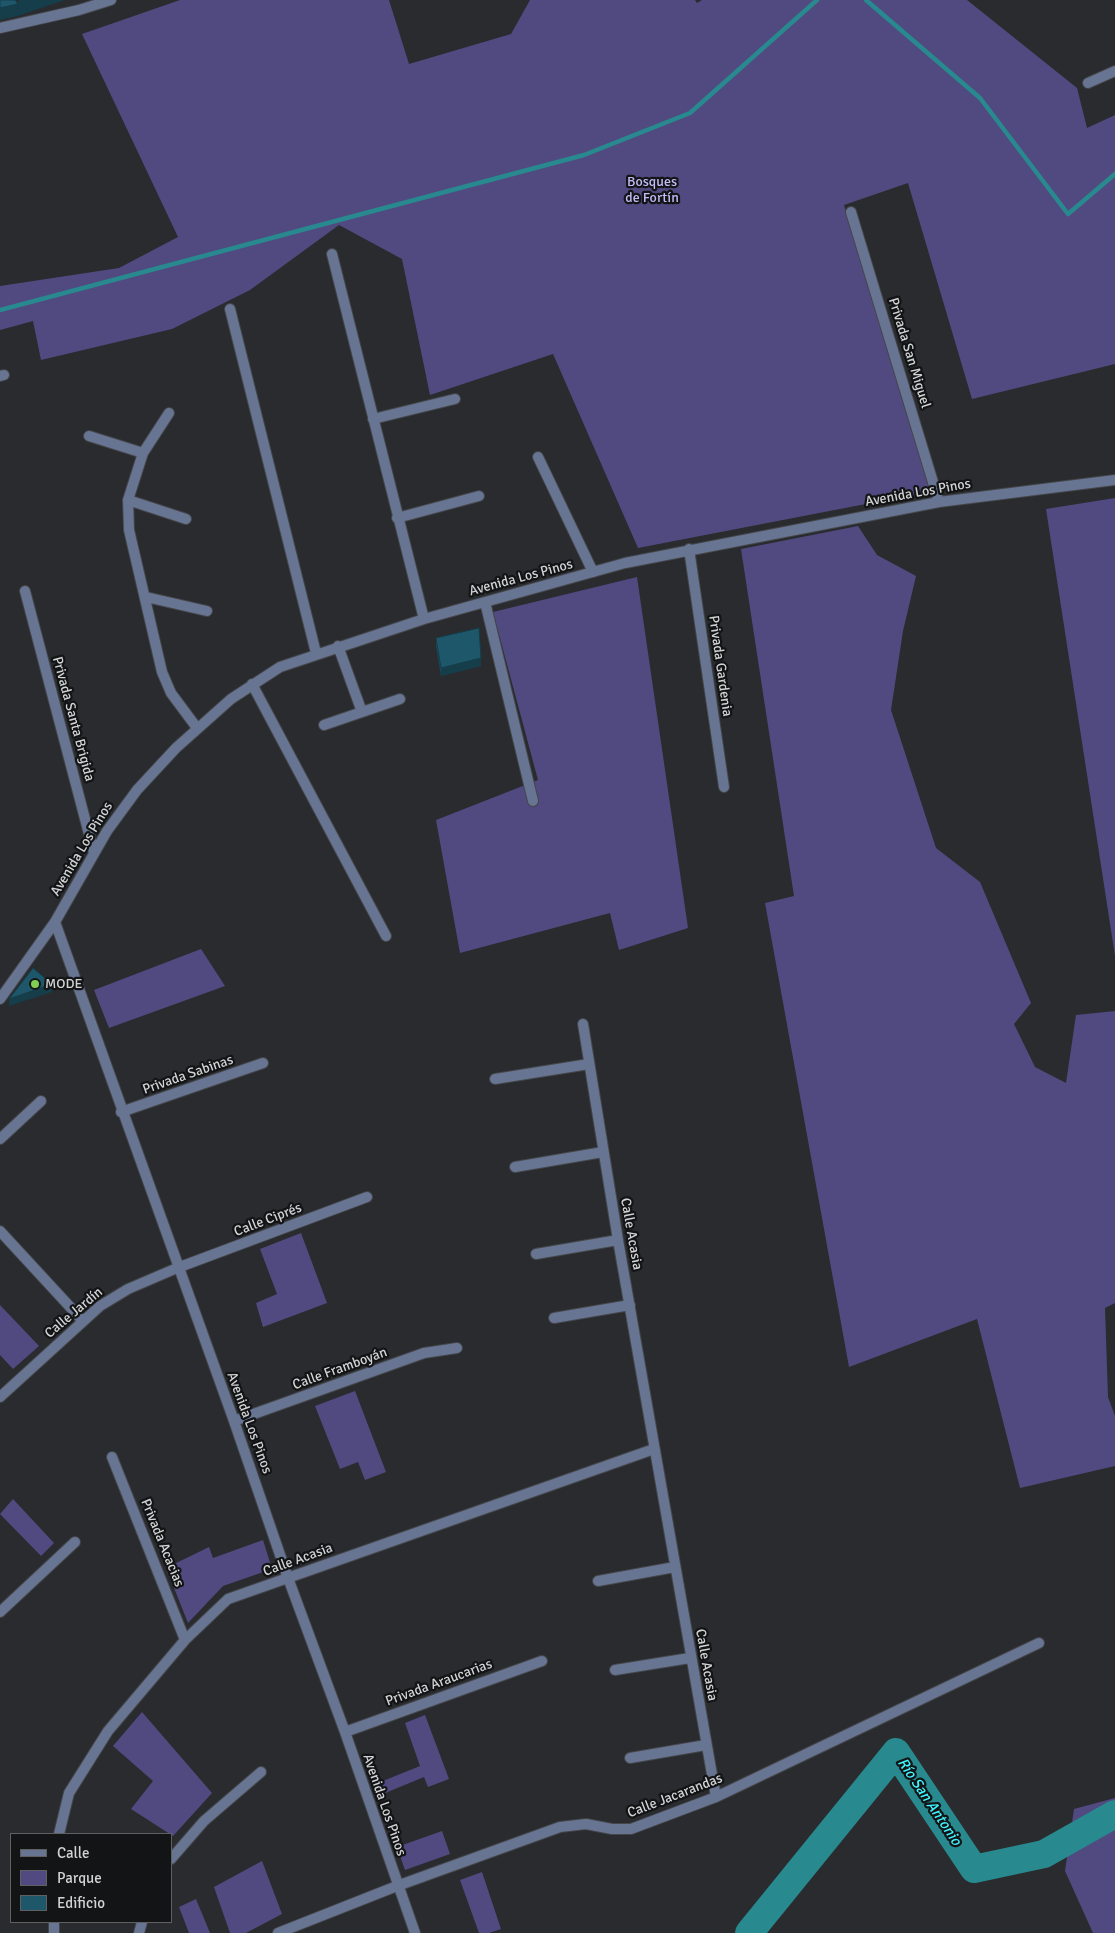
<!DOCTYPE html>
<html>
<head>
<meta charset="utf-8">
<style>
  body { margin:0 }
  #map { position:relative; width:1115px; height:1933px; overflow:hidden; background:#292b2e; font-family:Signika,sans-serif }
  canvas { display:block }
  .legend { position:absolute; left:10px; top:1833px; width:162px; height:90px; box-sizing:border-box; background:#121415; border:1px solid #5e6061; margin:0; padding:6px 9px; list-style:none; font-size:15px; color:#d1d3d4 }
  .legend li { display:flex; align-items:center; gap:10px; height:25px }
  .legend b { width:25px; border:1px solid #5e6061 }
</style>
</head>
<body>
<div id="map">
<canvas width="1115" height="1933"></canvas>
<ul class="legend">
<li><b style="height:6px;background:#677492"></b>Calle</li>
<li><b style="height:14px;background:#514a81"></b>Parque</li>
<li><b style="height:14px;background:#1e576a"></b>Edificio</li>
</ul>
</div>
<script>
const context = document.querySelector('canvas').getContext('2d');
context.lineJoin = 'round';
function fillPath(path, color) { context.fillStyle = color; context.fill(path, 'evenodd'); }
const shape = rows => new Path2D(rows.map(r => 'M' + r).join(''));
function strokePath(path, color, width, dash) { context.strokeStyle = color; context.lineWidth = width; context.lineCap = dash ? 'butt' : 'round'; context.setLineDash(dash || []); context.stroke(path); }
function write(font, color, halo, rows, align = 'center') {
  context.font = font + ' Signika,sans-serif'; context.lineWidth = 4.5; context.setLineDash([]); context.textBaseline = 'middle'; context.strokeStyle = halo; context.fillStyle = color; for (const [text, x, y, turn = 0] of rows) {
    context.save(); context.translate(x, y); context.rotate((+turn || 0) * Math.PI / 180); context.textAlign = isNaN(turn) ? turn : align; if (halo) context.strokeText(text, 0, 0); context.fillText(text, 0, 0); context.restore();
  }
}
fillPath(shape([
  [180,0,389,0,409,64,511,34,530,0,695,0,697,3,702,0,967,0,1077,88,1087,128,1115,115,1115,364,972,399,908,183,844,205,933,491,638,548,553,354,430,395,402,259,339,225,250,290,172,329,41,360,33,321,0,330,0,286,119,268,178,237,82,34],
  [1115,498,1115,956,1046,509],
  [858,526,877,555,916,576,903,631,891,710,936,848,980,882,1031,1003,1014,1024,1035,1067,1066,1083,1076,1015,1115,1011,1115,1303,1105,1308,1108,1397,1115,1416,1115,1466,1020,1488,977,1319,849,1367,765,903,794,896,741,549],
  [637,577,688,928,619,950,610,913,460,953,436,820,538,780,493,612],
  [201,949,225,986,109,1028,94,990],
  [301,1233,327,1303,263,1327,256,1303,277,1294,260,1249],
  [0,1305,39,1346,13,1369,0,1355],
  [355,1391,386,1472,365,1480,358,1462,340,1469,315,1406],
  [13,1499,54,1543,41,1556,0,1514],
  [263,1540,272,1569,223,1586,188,1623,166,1568,209,1547,213,1558],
  [142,1712,212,1793,173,1836,131,1809,153,1781,113,1746],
  [425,1715,449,1779,428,1787,424,1777,378,1796,373,1785,420,1766,405,1723],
  [1115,1798,1115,1933,1093,1933,1065,1871,1074,1809],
  [442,1831,450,1854,405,1870,397,1847],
  [262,1861,282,1914,246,1933,230,1933,214,1887],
  [482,1872,501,1929,489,1933,479,1933,460,1880],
  [196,1899,210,1933,189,1933,179,1907]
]), '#514a81');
strokePath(shape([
  [866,0,980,98,1068,214,1115,174],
  [0,310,584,155,690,113,817,0]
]), '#28898f', 4.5);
strokePath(shape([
  [749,1933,896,1752,974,1869,1044,1854,1115,1814]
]), '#28898f', 28);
const street = shape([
  [0,28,79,10,111,0],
  [1088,83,1115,71],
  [851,212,939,502],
  [332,254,424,619],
  [230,309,316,653],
  [0,376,4,375],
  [169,413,143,453,128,500,129,530,162,672,171,693,197,728],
  [373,419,455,399],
  [89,436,143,453],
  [538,457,593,572],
  [128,500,186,519],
  [397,518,479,496],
  [689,549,724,787],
  [25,591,94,853],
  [146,597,207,611],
  [485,602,533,801],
  [338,646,362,712],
  [252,684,386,936],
  [324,725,400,699],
  [55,922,234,1421,288,1578,345,1732,415,1933],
  [0,999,55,922,107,831,137,790,176,748,231,699,280,667,424,619,625,563,939,502,1115,480],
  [583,1024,618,1240,716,1797],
  [495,1079,589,1064],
  [121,1112,263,1063],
  [0,1139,41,1101],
  [515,1167,603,1152],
  [0,1231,83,1321],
  [536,1254,618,1240],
  [554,1318,630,1305],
  [0,1397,100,1306,128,1289,177,1268,367,1197],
  [234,1421,424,1353,457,1348],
  [112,1457,185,1640],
  [598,1581,675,1567],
  [0,1612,75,1542],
  [615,1670,690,1658],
  [345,1732,542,1661],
  [630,1758,706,1745],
  [59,1834,69,1793,108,1731,185,1640,228,1599,654,1449],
  [171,1859,204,1821,261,1772],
  [54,1933,54,1922],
  [139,1933,142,1922],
  [278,1933,397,1886,560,1827,586,1824,612,1829,631,1829,716,1797,1039,1643]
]);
strokePath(street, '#444649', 12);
strokePath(street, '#677492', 10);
fillPath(shape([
  [436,638,481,666,441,676,436,646]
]), '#1a4b5b');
fillPath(shape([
  [20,0,65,0,18,16,0,20,0,8,18,4,18,1],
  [481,658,481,666,441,676,441,668],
  [52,984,52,992,9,1006,9,999]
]), '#153d4a');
const building = shape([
  [0,0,15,0,18,4,0,8,0,0],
  [479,628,481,658,441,668,436,638,479,628],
  [33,968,52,984,9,999,33,968]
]);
fillPath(building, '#1e576a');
strokePath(building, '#153d4a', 1);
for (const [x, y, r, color] of [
  [35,984,5,"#7fd052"]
]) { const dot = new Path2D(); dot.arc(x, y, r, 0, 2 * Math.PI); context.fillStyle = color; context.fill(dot); strokePath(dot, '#121415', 2); }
write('14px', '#c1bdf9', '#121415', [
  ["Bosques",652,182],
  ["de Fortín",652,198]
]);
write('14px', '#d1d3d4', '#121415', [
  ["Privada San Miguel",909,353,73],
  ["Avenida Los Pinos",918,493,-10],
  ["Avenida Los Pinos",521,578,-15],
  ["Privada Gardenia",720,666,82],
  ["Privada Santa Brigida",73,719,75],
  ["Avenida Los Pinos",82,849,-59],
  ["Privada Sabinas",188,1075,-19],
  ["Calle Ciprés",268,1220,-21],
  ["Calle Acasia",631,1234,80],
  ["Calle Jardín",74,1313,-40],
  ["Calle Framboyán",340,1369,-20],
  ["Avenida Los Pinos",249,1423,70],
  ["Privada Acacias",162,1543,68],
  ["Calle Acasia",298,1560,-20],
  ["Calle Acasia",706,1665,80],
  ["Privada Araucarias",439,1683,-20],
  ["Calle Jacarandas",675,1796,-21],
  ["Avenida Los Pinos",384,1805,71]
]);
write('14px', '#d1d3d4', '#121415', [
  ["MODE",45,984]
], 'left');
write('italic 15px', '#40f4ff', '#121415', [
  ["Río San Antonio",929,1802,56]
]);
</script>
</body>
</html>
